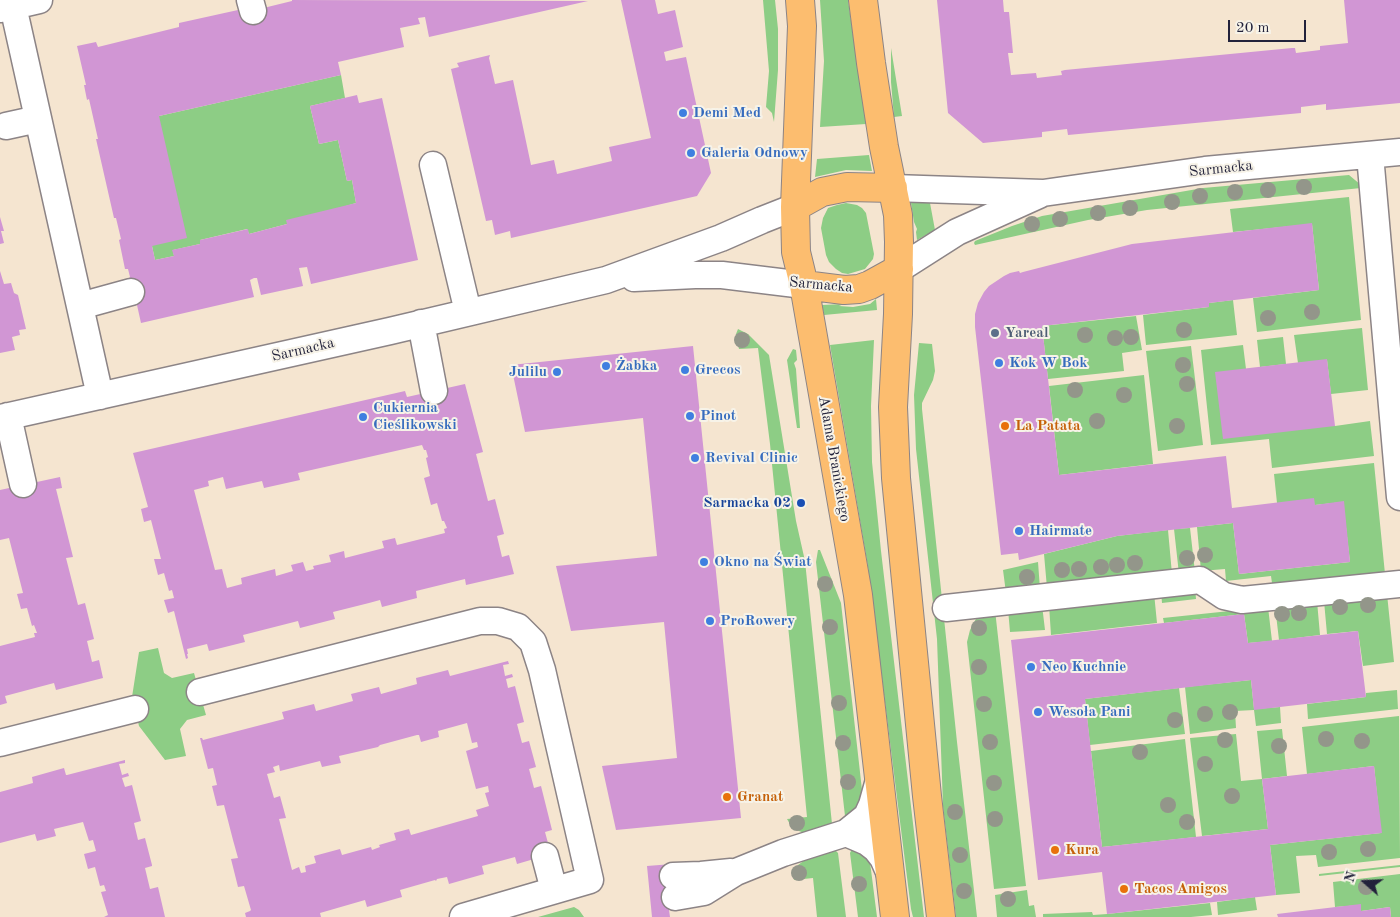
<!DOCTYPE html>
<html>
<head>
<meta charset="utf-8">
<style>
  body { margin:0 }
  #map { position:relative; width:1400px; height:917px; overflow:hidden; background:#f5e5d0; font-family:"Old Standard TT",serif }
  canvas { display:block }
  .north { position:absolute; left:1340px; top:857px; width:50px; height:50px; -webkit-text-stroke:4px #f7f3e8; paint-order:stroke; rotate:289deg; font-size:14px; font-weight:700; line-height:20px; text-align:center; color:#22223b }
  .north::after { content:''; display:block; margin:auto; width:18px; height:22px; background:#22223b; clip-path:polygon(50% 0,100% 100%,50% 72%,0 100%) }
  .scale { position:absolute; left:1228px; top:20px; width:78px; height:22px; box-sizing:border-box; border:2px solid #22223b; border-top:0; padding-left:6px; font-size:15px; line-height:18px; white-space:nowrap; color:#22223b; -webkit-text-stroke:4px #f7f3e8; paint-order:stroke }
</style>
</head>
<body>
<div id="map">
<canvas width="1400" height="917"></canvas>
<div class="north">N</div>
<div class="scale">20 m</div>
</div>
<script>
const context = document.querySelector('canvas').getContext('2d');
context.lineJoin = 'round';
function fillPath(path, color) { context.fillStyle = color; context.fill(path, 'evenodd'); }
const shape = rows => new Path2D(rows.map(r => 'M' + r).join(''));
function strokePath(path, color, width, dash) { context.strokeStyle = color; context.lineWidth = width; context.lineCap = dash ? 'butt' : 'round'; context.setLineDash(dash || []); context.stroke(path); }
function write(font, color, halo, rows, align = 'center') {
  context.font = font + ' "Old Standard TT",serif'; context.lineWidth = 4; context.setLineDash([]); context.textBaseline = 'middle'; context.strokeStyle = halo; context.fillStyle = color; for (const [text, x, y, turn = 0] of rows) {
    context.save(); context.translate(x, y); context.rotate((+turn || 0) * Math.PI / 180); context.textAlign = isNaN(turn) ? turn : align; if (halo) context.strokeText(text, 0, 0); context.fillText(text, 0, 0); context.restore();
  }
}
fillPath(shape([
  [763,0,775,0,778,29,778,70,774,122,772,113,766,107,769,71],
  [820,0,848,0,866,124,820,127,824,61],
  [891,48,902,116,894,117,891,82],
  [341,75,345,98,310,106,319,144,338,140,347,181,352,180,356,203,287,224,249,234,247,229,200,240,200,244,173,250,174,256,155,260,152,246,159,116],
  [869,155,872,171,846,170,815,177,817,159],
  [1349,175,1361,185,1361,188,1147,210,1088,220,975,245,974,243,975,241,1012,226,1042,216,1203,188],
  [1349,197,1361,320,1257,332,1253,298,1319,290,1312,224,1233,232,1230,209],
  [846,203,857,205,862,208,866,213,874,254,873,259,865,269,848,274,842,273,836,269,829,262,826,255,821,228,823,218,828,208,837,205],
  [911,203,930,203,935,230,917,240,916,232,917,229,914,222],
  [876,299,877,310,824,315,822,305,844,304,839,306,853,307,870,304],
  [1233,300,1237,335,1146,345,1143,315,1209,307,1209,303],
  [1136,316,1142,350,1122,353,1124,371,1048,379,1042,326],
  [1362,328,1368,390,1331,394,1327,360,1298,363,1294,335],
  [738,329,748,334,769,355,796,521,805,561,832,824,809,832,804,833,794,829,791,826,787,819,807,817,770,444,758,348,739,349,736,334],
  [1283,337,1286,364,1260,367,1257,340],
  [874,340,871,406,872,462,881,551,924,917,913,917,911,909,868,567,830,345],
  [919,343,932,344,935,371,933,380,922,403,922,409,957,742,977,917,956,917,943,806,937,639,916,449,914,395],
  [1243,345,1246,369,1335,426,1370,421,1374,456,1272,468,1269,439,1211,445,1201,350],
  [1191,346,1203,445,1158,451,1146,351],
  [793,349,796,350,797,360,794,363,796,369,800,428,797,428,787,360],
  [1144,375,1153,464,1059,475,1049,386],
  [1374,463,1385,574,1273,590,1271,576,1226,581,1225,569,1201,571,1197,527,1233,523,1239,574,1350,562,1343,502,1315,505,1277,503,1274,474],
  [1190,528,1195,572,1179,574,1174,529],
  [1168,530,1172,574,1047,588,1044,554,1117,536],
  [818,550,820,550,841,603,863,799,861,805,849,815,845,816,816,562],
  [1038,562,1040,589,1006,593,1003,570],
  [1195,588,1196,599,1162,603,1161,591],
  [1154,593,1157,623,1051,635,1049,605],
  [1387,594,1394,662,1363,666,1358,631,1327,634,1324,601],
  [1317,601,1320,635,1279,640,1275,606],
  [1042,605,1045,630,1010,632,1008,609],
  [1268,607,1272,641,1248,643,1244,614,1164,623,1163,618],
  [995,610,1026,886,994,889,967,642,970,630,978,615],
  [158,648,164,673,172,678,194,673,206,715,187,720,180,729,186,756,165,760,139,726,132,697,139,652],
  [1251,680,1254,709,1280,707,1281,723,1256,726,1254,710,1235,711,1236,728,1190,734,1185,687],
  [1179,688,1185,734,1090,745,1085,699],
  [1397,690,1398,709,1308,719,1307,704,1366,697,1366,693],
  [1399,716,1400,858,1318,867,1316,855,1296,856,1300,893,1276,895,1270,845,1381,833,1374,766,1307,774,1302,727],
  [1282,729,1287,776,1262,779,1268,829,1202,836,1190,738,1236,734,1241,781,1262,779,1257,731],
  [1185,739,1196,837,1102,847,1091,751],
  [853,847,859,849,870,862,877,917,858,917,850,853],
  [834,849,838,853,846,917,817,917,813,878,794,880,793,873,798,865,805,860],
  [1400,865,1400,867,1319,876,1319,874],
  [1400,874,1400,917,1391,917,1390,907,1361,911,1361,905,1335,907,1333,882],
  [1027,890,1029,906,1034,905,1036,917,997,917,995,895],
  [1255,897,1257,910,1218,915,1217,902],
  [1210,903,1212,915,1191,917,1043,917,1043,914,1092,912,1093,915,1107,914],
  [574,907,579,910,584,917,538,917]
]), '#8dcd85');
fillPath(shape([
  [292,0,588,1,429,37,425,17,418,18,420,24,400,28,404,47,338,62,341,75,159,116,187,238,152,246,155,260,174,256,172,250,200,244,200,240,248,229,249,234,287,224,286,220,356,203,352,180,347,181,338,140,319,144,310,106,357,95,359,103,382,98,418,260,311,284,307,267,299,268,303,286,261,295,257,278,254,278,250,280,254,297,141,323,137,305,134,306,128,279,130,277,128,269,125,269,119,240,121,239,116,218,114,218,96,139,98,139,89,99,87,100,84,85,86,85,77,46,96,42,98,47,179,27,179,23,238,10,239,14,292,1],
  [621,0,655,0,658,14,675,10,683,47,664,52,666,61,686,57,711,173,697,196,511,238,510,231,495,235,492,220,486,221,451,69,459,67,457,63,490,55,489,58,495,84,513,80,531,165,554,160,557,174,612,161,609,147,651,138],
  [937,0,1003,0,1004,12,1009,12,1013,53,1008,53,1011,75,1036,73,1037,78,1062,75,1061,71,1065,70,1292,48,1295,48,1296,53,1320,50,1320,46,1348,43,1344,0,1400,0,1400,103,1326,110,1326,104,1301,107,1301,113,1068,135,1067,129,1042,132,1042,137,983,143,948,113],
  [0,217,4,231,1,231,4,243,0,244],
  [1312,223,1319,290,1209,303,1209,307,1042,326,1059,475,1226,456,1232,508,1314,498,1315,505,1344,501,1350,562,1239,574,1233,523,1117,536,1019,560,1018,553,1001,555,975,327,975,314,978,303,984,292,989,286,1004,276,1010,273,1019,271,1020,273,1023,272,1132,244],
  [0,271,4,284,11,283,14,293,18,295,26,329,19,330,20,335,12,337,15,350,0,353],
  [693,346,741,818,616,830,602,766,677,758,664,622,571,631,556,566,657,556,643,418,525,432,511,365],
  [1327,359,1335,426,1223,439,1215,372],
  [465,384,483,452,476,454,488,501,495,499,504,534,497,536,502,557,509,555,514,574,466,585,465,579,416,591,417,598,382,607,380,600,369,603,333,612,335,619,300,628,298,621,243,635,245,642,209,651,207,644,187,649,188,654,187,654,188,658,186,659,174,611,168,613,164,600,174,598,172,590,169,591,164,573,158,575,154,559,161,559,151,520,144,522,141,509,148,507,133,453,405,391,407,397],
  [422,445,424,450,426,450,428,457,426,458,430,476,424,478,431,505,437,503,442,521,444,521,447,528,444,529,445,533,397,545,395,538,382,541,384,548,345,558,344,551,329,555,331,562,313,566,314,569,306,571,303,562,291,565,293,571,276,576,275,569,241,578,242,584,227,588,222,569,215,570,194,490,209,486,208,481,223,477,226,489,262,481,264,488,300,480,298,473],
  [60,477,62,488,56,489,73,557,66,558,78,605,85,603,94,639,87,641,92,662,99,660,103,678,56,690,54,683,5,696,7,703,0,705,0,646,35,637,34,633,37,633,34,625,32,626,27,608,21,609,17,594,23,593,9,538,0,540,0,490],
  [1244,614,1248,643,1358,631,1366,697,1254,710,1251,680,1085,699,1102,847,1268,829,1262,779,1374,766,1382,833,1270,845,1276,895,1107,914,1102,872,1038,880,1011,640],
  [508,661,509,664,503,665,505,676,512,674,513,677,506,679,508,688,515,686,524,722,517,724,522,743,529,741,536,767,529,769,534,788,541,786,552,830,545,832,551,854,517,864,515,857,482,866,484,874,449,884,447,877,437,879,436,881,435,880,400,890,402,897,367,907,365,900,320,913,321,917,246,917,245,913,250,911,251,910,244,886,238,887,231,859,238,858,233,840,224,805,217,806,212,786,217,785,213,768,208,769,200,738,202,738,203,740,284,719,282,712,314,704,316,711,353,701,351,694,379,687,381,694,417,684,416,678,448,670,450,676],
  [467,723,472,743,477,742,478,747,466,751,476,789,488,786,489,792,485,793,489,806,476,810,478,816,411,835,409,829,394,833,396,840,379,845,380,847,372,850,371,847,342,855,340,849,314,856,316,863,305,866,306,872,301,873,299,867,292,870,279,819,286,818,280,796,274,798,267,774,275,772,273,767,279,765,280,771,320,761,322,767,341,763,339,756,378,747,380,745,417,735,419,735,421,742,439,737,438,731],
  [125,760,125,763,119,764,122,775,128,773,129,776,122,778,125,787,132,785,141,821,134,823,138,840,145,838,152,865,152,866,145,868,150,889,158,887,165,917,104,917,108,915,101,892,106,891,104,885,100,886,95,867,88,869,84,854,96,851,93,840,89,841,83,822,54,829,56,836,37,841,35,834,0,843,0,792,33,783,32,777,64,768,66,775,67,775],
  [672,864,676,909,669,910,670,917,652,917,647,866],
  [1361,904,1361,911,1390,907,1391,917,1278,917,1277,914]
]), '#d196d4');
const minor = shape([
  [250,0,253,11],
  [13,6,100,396],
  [0,9,39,0],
  [6,126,38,119],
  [1370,155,1400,497],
  [433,165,468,312],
  [893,188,1043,193,1205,170,1400,152],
  [899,269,957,232,1039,195],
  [634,278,695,275,722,275,804,285],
  [80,306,131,292],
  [421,323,434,391],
  [8,416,23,484],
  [0,418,390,331,606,280,721,238,762,220,795,207],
  [946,608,1200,580,1224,596,1242,600,1400,584],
  [200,692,480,621,498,621,518,627,533,642,542,670,590,880,463,917],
  [0,743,135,709],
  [846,833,867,842,876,849,883,858,890,874],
  [545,856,554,890],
  [673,876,701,875,731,872],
  [675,897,704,892,736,872,783,853,846,833,867,816,872,805,879,780]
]);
const major = shape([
  [800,0,802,26,795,207,796,252,804,285,858,595,895,917],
  [863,0,871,63,884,147,898,215,899,242,898,314,893,407,896,478,927,796,941,917],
  [795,207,822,192,847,187,893,188],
  [804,285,844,290,859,289,870,285,899,269]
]);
strokePath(minor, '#8c8486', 29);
strokePath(major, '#8c8486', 30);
strokePath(minor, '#fff', 26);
strokePath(major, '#fcbd6f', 28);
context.fillStyle = '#93968a';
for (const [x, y] of [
  [1304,187],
  [1268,190],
  [1235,192],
  [1200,196],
  [1172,202],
  [1130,208],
  [1098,213],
  [1060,219],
  [1032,224],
  [1312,312],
  [1268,318],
  [1184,330],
  [1085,335],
  [1131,337],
  [1115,338],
  [742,340],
  [1183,365],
  [1187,384],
  [1075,390],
  [1124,395],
  [1097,421],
  [1177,426],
  [1205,555],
  [1187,558],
  [1135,563],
  [1117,565],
  [1101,567],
  [1079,569],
  [1062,570],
  [1027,577],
  [825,584],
  [1368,605],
  [1340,607],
  [1299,613],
  [1282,614],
  [830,627],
  [979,628],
  [979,667],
  [839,703],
  [984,704],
  [1230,712],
  [1205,714],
  [1175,720],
  [1326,739],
  [1225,740],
  [1362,741],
  [990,742],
  [843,743],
  [1279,746],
  [1140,752],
  [1205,764],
  [848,782],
  [994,783],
  [1232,796],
  [1168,805],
  [955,812],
  [995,819],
  [1187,822],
  [797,823],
  [1368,849],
  [1329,852],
  [960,855],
  [799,873],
  [859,884],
  [1366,887],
  [964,891],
  [1008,899]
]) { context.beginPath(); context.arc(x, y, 8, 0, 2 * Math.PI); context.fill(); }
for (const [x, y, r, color] of [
  [683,113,5,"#3f7fe0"],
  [691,153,5,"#3f7fe0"],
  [995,333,5,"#5c6f8a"],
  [999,363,5,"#3f7fe0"],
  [606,366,5,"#3f7fe0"],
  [685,370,5,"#3f7fe0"],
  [557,372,5,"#3f7fe0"],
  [690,416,5,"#3f7fe0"],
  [363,417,5,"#3f7fe0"],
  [1005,426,5,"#e8710a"],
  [695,458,5,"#3f7fe0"],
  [801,503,5,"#1a4fb4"],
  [1019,531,5,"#3f7fe0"],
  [704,562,5,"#3f7fe0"],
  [710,621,5,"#3f7fe0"],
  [1031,667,5,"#3f7fe0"],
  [1038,712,5,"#3f7fe0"],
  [727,797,5,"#e8710a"],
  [1055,850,5,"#e8710a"],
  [1124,889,5,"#e8710a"]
]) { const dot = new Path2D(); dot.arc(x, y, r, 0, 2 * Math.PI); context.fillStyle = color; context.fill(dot); strokePath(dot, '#f7f3e8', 2); }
write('bold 15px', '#366cbe', '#f7f3e8', [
  ["Demi Med",693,113],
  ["Galeria Odnowy",701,153],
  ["Kok W Bok",1009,363],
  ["Żabka",616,366],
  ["Grecos",695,370],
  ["Julilu",547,372,"right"],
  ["Cukiernia",373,408],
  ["Cieślikowski",373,425],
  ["Pinot",700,416],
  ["Revival Clinic",705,458],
  ["Hairmate",1029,531],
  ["Okno na Świat",714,562],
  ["ProRowery",720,621],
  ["Neo Kuchnie",1041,667],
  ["Wesoła Pani",1048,712]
], 'left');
write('15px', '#22223b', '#f7f3e8', [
  ["Sarmacka",1221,169,-6],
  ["Sarmacka",821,285,5],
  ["Sarmacka",303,350,-13],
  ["Adama Branickiego",834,459,80]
]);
write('bold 15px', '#4e5e75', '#f7f3e8', [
  ["Yareal",1005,333]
], 'left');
write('bold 15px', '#c56008', '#f7f3e8', [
  ["La Patata",1015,426],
  ["Granat",737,797],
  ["Kura",1065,850],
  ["Tacos Amigos",1134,889]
], 'left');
write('bold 15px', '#164399', '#f7f3e8', [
  ["Sarmacka 02",791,503]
], 'right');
</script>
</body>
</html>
